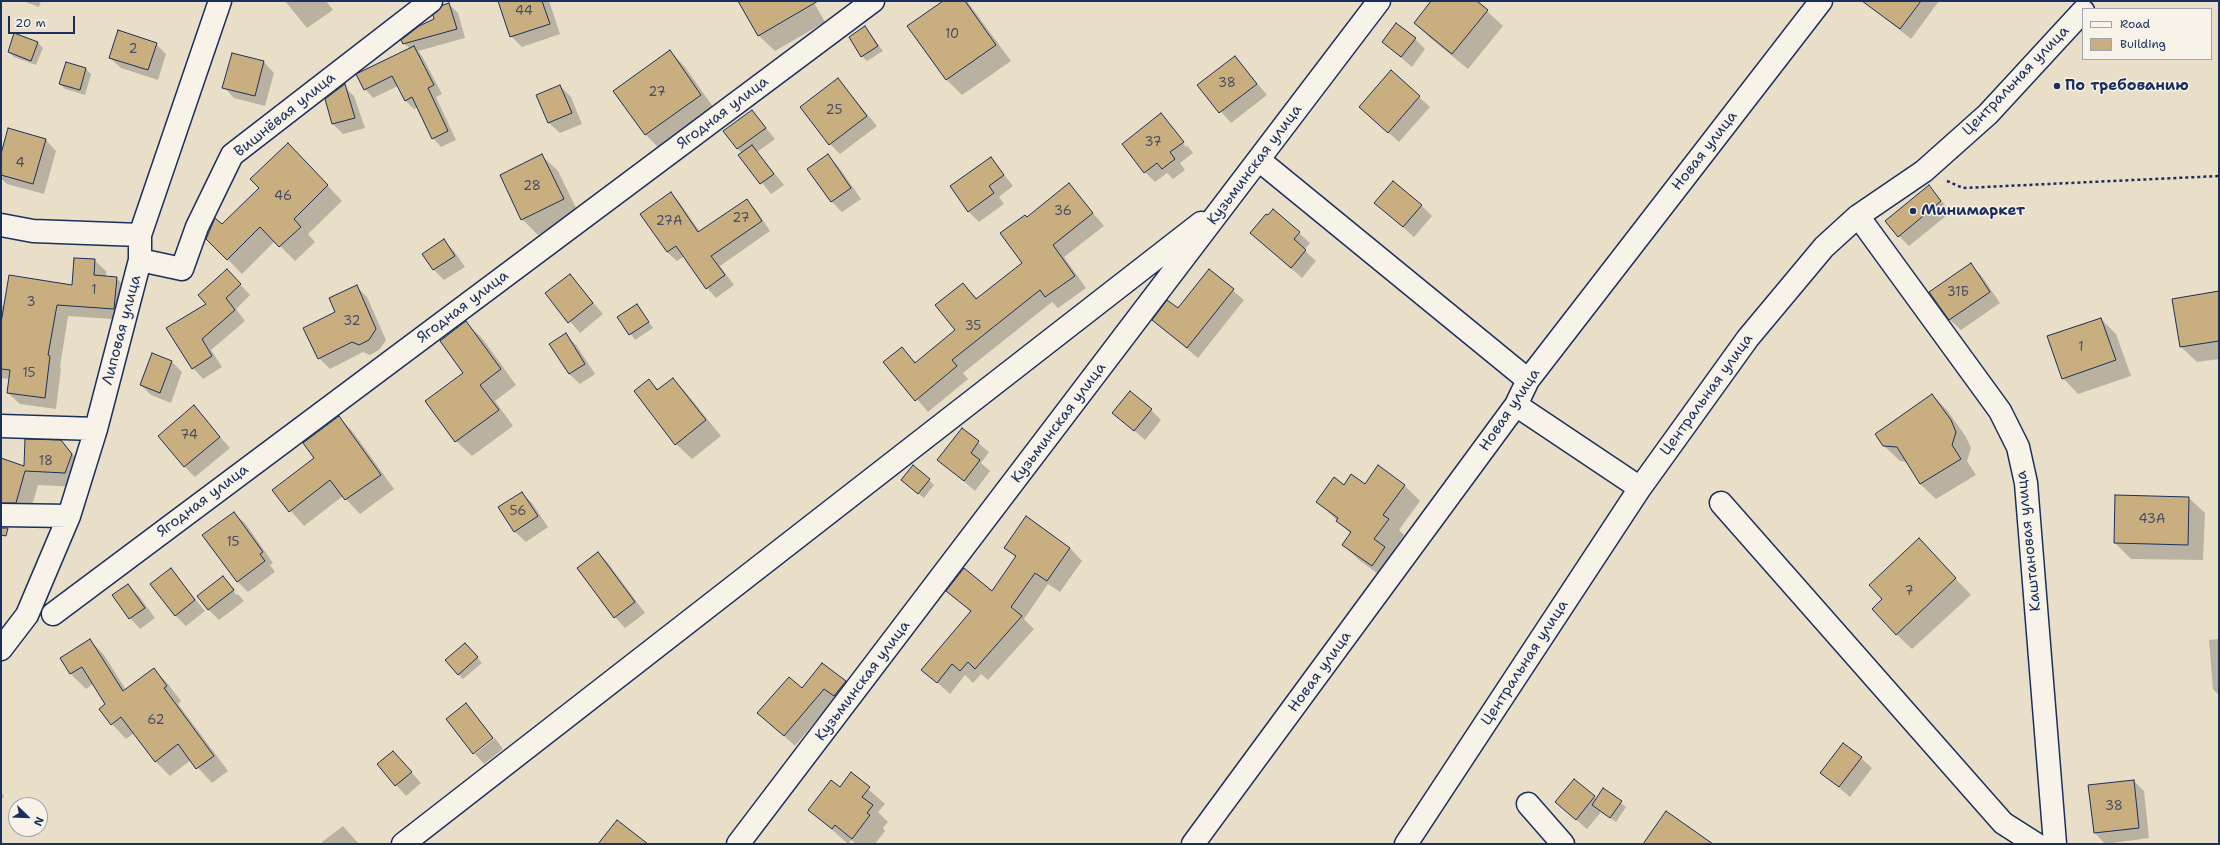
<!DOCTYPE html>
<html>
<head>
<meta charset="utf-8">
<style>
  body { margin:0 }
  #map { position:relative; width:2220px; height:845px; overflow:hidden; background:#e9dfc9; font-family:"Shantell Sans",sans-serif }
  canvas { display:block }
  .frame { position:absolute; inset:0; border:2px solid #1b2f5e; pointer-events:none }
  .legend { position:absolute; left:2082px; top:8px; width:130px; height:52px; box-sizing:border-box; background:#f7f3e8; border:1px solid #9fa5b1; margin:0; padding:5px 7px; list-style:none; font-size:12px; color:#1b2f5e }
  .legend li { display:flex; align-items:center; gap:8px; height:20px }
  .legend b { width:20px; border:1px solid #9fa5b1 }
  .north { position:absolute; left:8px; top:797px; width:40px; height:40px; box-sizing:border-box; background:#f7f3e8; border:1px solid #9fa5b1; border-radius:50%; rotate:113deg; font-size:11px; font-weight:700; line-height:16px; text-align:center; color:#1b2f5e }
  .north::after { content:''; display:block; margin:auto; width:14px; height:18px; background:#1b2f5e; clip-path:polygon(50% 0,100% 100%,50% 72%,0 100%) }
  .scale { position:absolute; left:8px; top:16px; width:67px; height:18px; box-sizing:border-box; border:2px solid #1b2f5e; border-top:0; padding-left:5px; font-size:12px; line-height:14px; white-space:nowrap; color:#1b2f5e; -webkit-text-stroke:3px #f7f3e8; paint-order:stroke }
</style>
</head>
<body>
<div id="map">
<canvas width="2220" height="845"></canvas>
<div class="frame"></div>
<ul class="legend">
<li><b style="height:5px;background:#f7f3e8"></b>Road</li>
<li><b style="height:11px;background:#c9af80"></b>Building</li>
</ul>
<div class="north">N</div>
<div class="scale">20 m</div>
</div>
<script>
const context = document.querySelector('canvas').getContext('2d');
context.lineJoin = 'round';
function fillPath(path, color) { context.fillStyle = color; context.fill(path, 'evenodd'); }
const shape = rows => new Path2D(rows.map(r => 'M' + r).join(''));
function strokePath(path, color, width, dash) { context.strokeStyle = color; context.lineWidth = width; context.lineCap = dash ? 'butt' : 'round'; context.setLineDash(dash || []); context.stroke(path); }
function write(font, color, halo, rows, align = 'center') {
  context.font = font + ' "Shantell Sans",sans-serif'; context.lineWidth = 3; context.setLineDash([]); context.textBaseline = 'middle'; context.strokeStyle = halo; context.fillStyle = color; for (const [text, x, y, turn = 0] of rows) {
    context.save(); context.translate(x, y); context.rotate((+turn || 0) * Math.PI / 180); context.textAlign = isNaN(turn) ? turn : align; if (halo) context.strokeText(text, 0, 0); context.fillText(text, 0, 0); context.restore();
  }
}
fillPath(shape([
  [23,1,41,1,39,7],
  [285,1,326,1,333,10,307,28],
  [499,1,549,1,560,34,522,47,511,36],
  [739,1,813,1,825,22,775,51,759,36],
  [944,1,967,1,1011,61,962,95,947,80,909,26],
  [1432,1,1476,1,1503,26,1468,69,1430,38,1415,23],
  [1883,1,1939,1,1911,39,1876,11],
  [449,4,458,13,465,38,418,51,422,56,442,94,436,97,456,140,441,147,433,138,418,107,414,109,405,100,398,86,373,98,365,89,410,49,404,43,435,19],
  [865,27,883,51,867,61,862,56],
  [1415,39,1425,49,1412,67,1383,42],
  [38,43,43,48,36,65,14,57,9,52],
  [156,44,166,54,158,80,121,68,110,58],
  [670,51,685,67,716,111,661,150,646,135,614,91],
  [1235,57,1267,95,1231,123,1198,85],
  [264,62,274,73,265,106,234,98,224,87],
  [66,63,86,69,91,74,85,95,65,89,60,84],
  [1391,72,1430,107,1399,142,1360,107],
  [838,79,877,126,840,154,830,144],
  [343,86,354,96,365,128,343,134,333,124],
  [560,86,571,97,582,124,560,133,549,123,538,96],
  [752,111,775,139,757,152,784,185,771,194,740,155,742,153,737,148],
  [1161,115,1171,125,1169,125,1186,147,1187,146,1171,125,1193,153,1180,163,1185,170,1173,179,1167,173,1155,182,1145,172],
  [9,130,46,140,56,151,44,194,7,184,1,178,1,158],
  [542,156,558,171,579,214,538,235,522,219],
  [828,156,838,166,861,199,842,212,832,202,809,169],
  [991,158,1013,186,999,197,1004,204,979,222,969,212,951,186],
  [303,159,342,201,308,234,315,242,295,261,275,241,242,274,207,238],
  [1069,185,1104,226,1064,257,1086,288,1058,308,1052,302,963,373,968,379,928,412,885,362,902,348,916,363,957,330,963,284,978,299,1023,263,1027,218],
  [1929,187,1951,212,1909,246,1899,236],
  [671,193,680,203,700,232,746,200,756,210,770,231,720,266,734,285,716,298,707,288,684,256,677,261,667,252],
  [1375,203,1421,205,1432,216,1414,237],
  [1273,210,1310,243,1304,250,1316,261,1302,278,1251,233],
  [444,241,454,251,465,267,444,280,434,270,424,254],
  [94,260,106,271,106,277,116,278,128,289,126,320,68,316,60,367,61,368,56,409,20,404,8,393,10,379,1,378,1,306,73,287],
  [1971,265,1981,275,2000,303,1961,330,1950,320,1930,292],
  [1209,270,1244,300,1198,358,1153,320,1178,310],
  [570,275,603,314,580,333,547,294],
  [237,281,250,295,236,309,245,321,211,350,222,367,203,379,193,368,207,304],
  [357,287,367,297,386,340,379,350,370,355,363,352,330,369,319,358,336,312],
  [2219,292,2219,359,2197,362,2181,347,2173,300],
  [637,305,653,328,635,340,619,317],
  [2101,319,2116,334,2131,376,2078,394,2063,378],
  [466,323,482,338,516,385,495,401,513,426,472,456,456,441,464,373],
  [566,335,576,345,595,374,580,384,569,374],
  [172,362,182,372,171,403,151,395,141,385],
  [673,379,688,395,721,436,692,459,676,444,649,380,659,390],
  [1932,395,1947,410,1966,437,1971,448,1967,461,1976,475,1936,499,1920,484,1907,462,1900,461,1884,446],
  [194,407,230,448,195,477,184,466],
  [1151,410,1161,420,1145,440,1114,413],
  [339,417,353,432,394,489,360,514,343,496,304,526,274,491,316,458],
  [962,429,989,452,981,463,990,471,975,491,938,459],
  [61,441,85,468,78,487,38,485,29,516,1,516,1,460,25,467],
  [913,466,934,485,924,498,907,485],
  [1404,485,1420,501,1399,530,1404,535,1391,554,1400,563,1388,581,1359,560,1343,545,1351,534,1318,502,1344,486],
  [522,493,532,503,548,527,526,542,515,532,500,508],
  [2116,496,2189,498,2205,513,2203,560,2131,559,2115,543],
  [234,513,245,523,273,563,270,565,275,572,248,592,237,581],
  [1026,518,1070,548,1082,561,1060,592,1048,584,1024,619,1034,629,988,680,981,674,973,683,965,675,950,694,922,669,971,612,948,590,992,592,1016,558,1006,547],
  [1919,540,1971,595,1912,649,1896,634],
  [598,553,608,563,645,613,625,628,615,617],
  [171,570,205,611,186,626,175,615],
  [223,577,244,601,219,620,208,609],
  [231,587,233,587,238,594,236,595],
  [128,585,139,596,155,618,140,629,130,618],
  [2219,639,2219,695,2213,689,2209,640],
  [90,640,104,655,126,690,154,669,168,684,181,701,178,704,228,771,212,783,191,760,170,776,155,761,134,733,126,739,112,724,106,705,93,684,86,689,71,674,61,658],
  [470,649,482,663,463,679,458,674],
  [845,682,856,692,835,698,795,746,759,713,803,690],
  [465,704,493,737,474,752],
  [495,738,503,749,484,764,475,754],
  [393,752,421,783,406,796,396,785],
  [1861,758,1872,768,1850,797,1822,773],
  [851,774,885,804,878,812,888,822,883,828,885,831,875,844,856,844,851,840,848,844,809,809,840,788],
  [2134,781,2144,791,2149,838,2105,844,2095,833,2089,786],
  [1603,790,1626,807,1616,822,1601,812,1587,829,1556,802,1594,797,1597,799],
  [1,791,4,797,1,799],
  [343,826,359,844,324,844,322,842]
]), '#0003');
const building = shape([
  [498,1,542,1,550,24,510,37,498,1],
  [738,1,818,1,758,36,738,1],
  [943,1,965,1,996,45,946,80,907,26,943,1],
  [1431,1,1477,1,1488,10,1452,54,1414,23,1431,1],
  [1862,1,1921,1,1900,29,1862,1],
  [449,3,457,29,403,44,401,40,419,26,434,19,433,15,443,5,449,3],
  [1396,23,1416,38,1401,57,1382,42,1396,23],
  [865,26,878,46,861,57,849,37,865,26],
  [118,30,157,43,148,70,109,58,118,30],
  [14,33,38,42,31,61,8,52,14,33],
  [414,46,434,85,428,88,448,131,432,139,412,97,405,101,392,76,364,90,356,74,414,46],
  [670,50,701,95,645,135,613,91,670,50],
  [232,53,264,61,255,96,222,88,232,53],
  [1235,56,1257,84,1219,113,1197,85,1235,56],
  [66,62,86,68,80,90,59,84,66,62],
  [1391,70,1420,96,1388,133,1359,107,1391,70],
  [838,78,867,116,829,145,800,107,838,78],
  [345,84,355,118,332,124,325,99,345,84],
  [560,85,572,113,548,123,536,95,560,85],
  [752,110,766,128,737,149,723,131,752,110],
  [1161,113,1184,142,1170,152,1175,159,1162,169,1157,163,1144,173,1122,144,1161,113],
  [8,128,46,139,33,184,1,175,1,154,8,128],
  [288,143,328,185,294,219,301,227,279,247,260,227,227,260,206,239,215,218,222,224,259,188,250,179,288,143],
  [752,145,774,174,760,184,738,155,752,145],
  [542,154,564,199,521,220,500,175,542,154],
  [828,154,851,188,831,202,807,169,828,154],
  [991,157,1004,175,989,186,994,193,968,212,950,186,991,157],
  [1393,181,1422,205,1403,227,1374,203,1393,181],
  [1069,183,1093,213,1053,245,1075,276,1045,297,1040,290,952,360,957,366,915,401,883,362,902,347,915,363,955,330,935,305,963,283,976,299,1022,263,1000,233,1025,215,1027,217,1069,183],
  [1929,185,1941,201,1898,237,1885,221,1929,185],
  [671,192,698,232,747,199,762,221,711,256,725,275,706,289,676,246,667,252,640,214,671,192],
  [1273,209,1300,232,1294,239,1306,250,1291,268,1250,233,1266,214,1268,215,1273,209],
  [444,239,455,256,433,270,422,254,444,239],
  [74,258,95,259,94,275,117,277,114,309,57,305,48,355,50,356,45,398,7,393,10,370,1,369,1,323,9,275,72,285,74,258],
  [1971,263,1990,292,1949,320,1929,292,1971,263],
  [227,269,241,284,226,298,235,310,202,339,212,356,192,369,166,328,206,304,198,295,227,269],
  [1209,269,1234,289,1187,348,1152,320,1167,300,1178,308,1209,269],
  [570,274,593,303,568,323,545,293,570,274],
  [357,285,376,329,369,340,359,345,352,342,318,359,303,328,335,312,329,298,357,285],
  [2219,291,2219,341,2180,347,2172,299,2219,291],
  [637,304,649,322,629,335,617,317,637,304],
  [2101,318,2116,360,2062,379,2047,336,2101,318],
  [466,321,501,369,480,385,499,410,455,442,425,401,463,373,440,341,466,321],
  [566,333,585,364,569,374,549,344,566,333],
  [152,353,172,361,160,393,140,385,152,353],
  [673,378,706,420,675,445,634,391,649,379,657,390,673,378],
  [1130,391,1152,409,1134,431,1112,413,1130,391],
  [1932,394,1951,420,1956,432,1952,445,1961,459,1920,484,1897,447,1883,446,1875,434,1932,394],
  [194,405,220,437,184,467,158,436,194,405],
  [339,416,381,475,345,500,330,480,289,512,272,490,314,458,303,443,339,416],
  [962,428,979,441,971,453,980,460,964,481,937,460,962,428],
  [25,439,61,440,72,454,65,473,25,471,16,503,1,503,1,458,24,466,25,439],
  [913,465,930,479,918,494,901,480,913,465],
  [1378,465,1405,485,1383,515,1389,519,1374,539,1385,547,1372,566,1342,545,1351,532,1336,521,1338,518,1316,502,1334,477,1344,485,1351,474,1365,484,1378,465],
  [522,492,538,516,514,532,498,507,522,492],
  [2115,495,2189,497,2188,545,2114,543,2115,495],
  [234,512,263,552,260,554,265,561,237,582,202,535,234,512],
  [1026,516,1070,548,1047,581,1035,573,1011,607,1022,616,975,669,968,662,960,671,952,664,937,683,921,670,971,611,946,591,964,568,992,591,1016,556,1004,548,1026,516],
  [1,528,8,528,6,536,1,535,1,528],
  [1919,538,1956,578,1896,635,1872,609,1882,599,1869,585,1919,538],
  [598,552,635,602,614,618,577,568,598,552],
  [171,568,195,600,175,616,150,584,171,568],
  [223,576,234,590,208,610,197,596,223,576],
  [128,584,145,608,129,619,112,595,128,584],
  [90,639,123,691,154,668,167,686,164,688,214,756,196,769,178,744,155,762,121,717,111,725,99,709,105,704,82,667,70,674,60,658,90,639],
  [465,643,478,657,458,675,445,660,465,643],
  [822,663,846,681,834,696,824,689,784,736,757,713,789,677,802,688,822,663],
  [466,703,493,738,473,754,446,719,466,703],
  [1843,743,1862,757,1839,787,1820,773,1843,743],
  [393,751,412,772,395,786,377,764,393,751],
  [851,772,870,787,862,797,873,805,867,813,870,815,852,839,835,825,832,829,808,810,831,780,840,787,851,772],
  [1574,779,1595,796,1576,820,1555,802,1574,779],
  [2134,780,2139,828,2094,833,2088,785,2134,780],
  [1603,788,1622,801,1610,818,1592,805,1603,788],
  [1666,811,1713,844,1643,844,1666,811],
  [617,820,648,844,598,844,617,820]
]);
fillPath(building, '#c9af80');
strokePath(building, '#1b2f5e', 1);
const minor = shape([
  [1259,160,1528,380],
  [1858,216,2000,411,2018,447,2026,483,2055,844],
  [1,225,33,231,140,235],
  [140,260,182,269,197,227,232,155,431,1],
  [1516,405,1640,488],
  [1,426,96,429],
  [1721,503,2003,823,2036,844],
  [1,515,69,516],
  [53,614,873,1],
  [1,649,27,615,69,516,96,429,140,260,140,235,220,1],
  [1528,804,1563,844],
  [403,844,1201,223],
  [738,844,1379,1],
  [1193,844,1516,405,1528,380,1821,1],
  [1406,844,1640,488,1748,338,1824,247,1858,216,1924,171,1988,114,2083,11]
]);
strokePath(minor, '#1b2f5e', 25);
strokePath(shape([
  [1947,181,1963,188,2219,176]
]), '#1b2f5e', 2.5, [3, 3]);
strokePath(minor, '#f7f3e8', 22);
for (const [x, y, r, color] of [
  [2057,86,4,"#1b2f5e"],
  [1913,211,4,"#1b2f5e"]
]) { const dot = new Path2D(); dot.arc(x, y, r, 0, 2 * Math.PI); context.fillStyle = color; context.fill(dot); strokePath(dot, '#f7f3e8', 1.5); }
write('13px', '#464f66', null, [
  ["44",524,12],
  ["10",952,35],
  ["2",133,50],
  ["38",1227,84],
  ["27",657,93],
  ["25",834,111],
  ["37",1153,143],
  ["4",20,164],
  ["28",532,187],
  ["46",283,197],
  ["36",1063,212],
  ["27",741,219],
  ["27А",669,222],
  ["1",94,291],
  ["31Б",1958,293],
  ["3",31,303],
  ["32",352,322],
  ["35",973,327],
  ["1",2081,348],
  ["15",29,374],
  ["74",189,436],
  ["18",46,462],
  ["56",518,512],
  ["43А",2152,520],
  ["15",233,543],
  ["7",1909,592],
  ["62",156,721],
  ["38",2114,807]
]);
write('15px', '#1b2f5e', '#f7f3e8', [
  ["Центральная улица",2016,81,-46],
  ["Ягодная улица",723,113,-37],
  ["Вишнёвая улица",285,115,-39],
  ["Новая улица",1705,151,-52],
  ["Кузьминская улица",1255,165,-53],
  ["Ягодная улица",463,307,-37],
  ["Липовая улица",122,330,-75],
  ["Центральная улица",1707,395,-54],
  ["Новая улица",1510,410,-56],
  ["Кузьминская улица",1059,423,-53],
  ["Ягодная улица",203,501,-37],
  ["Каштановая улица",2029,541,-96],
  ["Центральная улица",1525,663,-57],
  ["Новая улица",1320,672,-54],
  ["Кузьминская улица",863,681,-53]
]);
write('bold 15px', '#1b2f5e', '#f7f3e8', [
  ["По требованию",2065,86],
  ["Минимаркет",1921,211]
], 'left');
</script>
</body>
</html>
